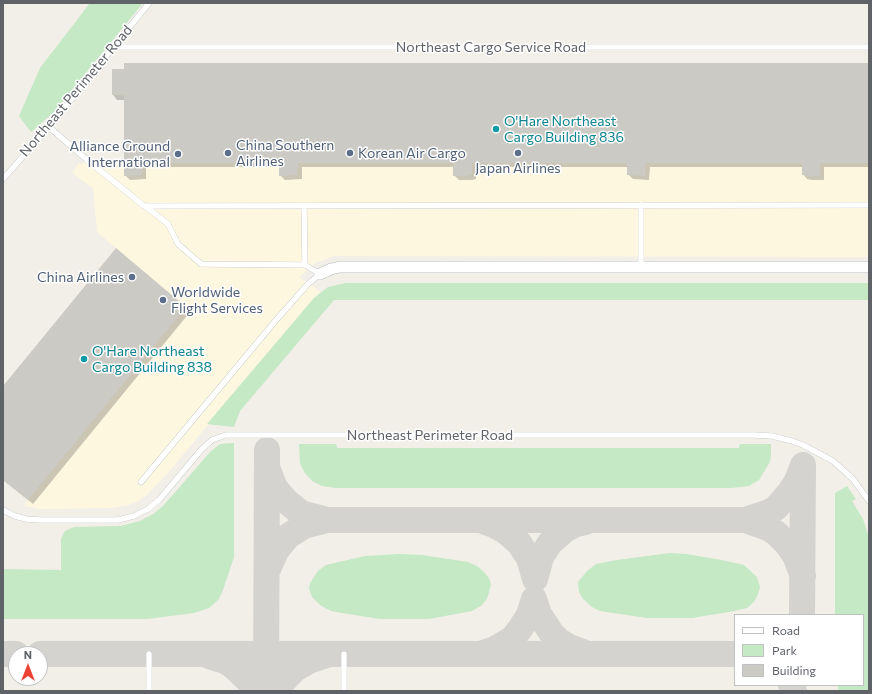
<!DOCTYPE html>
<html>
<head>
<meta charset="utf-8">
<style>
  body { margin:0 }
  #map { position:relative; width:872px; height:694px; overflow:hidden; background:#f1efe8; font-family:Commissioner,sans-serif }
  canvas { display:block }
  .frame { position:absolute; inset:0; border:4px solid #5f6368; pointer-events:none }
  .legend { position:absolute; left:734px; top:614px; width:130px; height:72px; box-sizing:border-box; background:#fff; border:1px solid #bfc1c3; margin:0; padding:5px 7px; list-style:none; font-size:12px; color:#5f6368 }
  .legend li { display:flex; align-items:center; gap:8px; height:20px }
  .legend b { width:20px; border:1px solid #bfc1c3 }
  .north { position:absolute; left:8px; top:646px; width:40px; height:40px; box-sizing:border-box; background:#fff; border:1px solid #bfc1c3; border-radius:50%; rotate:0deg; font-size:11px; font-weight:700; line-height:16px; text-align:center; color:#5f6368 }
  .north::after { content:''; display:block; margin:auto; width:14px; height:18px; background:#ea4335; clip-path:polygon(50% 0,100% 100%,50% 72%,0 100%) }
</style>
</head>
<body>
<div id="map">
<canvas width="872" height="694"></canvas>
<div class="frame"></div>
<ul class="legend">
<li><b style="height:5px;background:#fff"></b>Road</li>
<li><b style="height:11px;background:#c5e8c5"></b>Park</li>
<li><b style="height:11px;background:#cccac5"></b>Building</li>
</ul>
<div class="north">N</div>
</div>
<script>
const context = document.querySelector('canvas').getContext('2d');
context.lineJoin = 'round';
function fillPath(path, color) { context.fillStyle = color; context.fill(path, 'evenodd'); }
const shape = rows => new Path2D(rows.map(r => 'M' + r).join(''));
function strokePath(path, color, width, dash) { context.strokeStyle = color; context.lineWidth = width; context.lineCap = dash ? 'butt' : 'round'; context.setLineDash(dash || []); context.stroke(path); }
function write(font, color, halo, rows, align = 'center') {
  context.font = font + ' Commissioner,sans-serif'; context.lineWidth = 3; context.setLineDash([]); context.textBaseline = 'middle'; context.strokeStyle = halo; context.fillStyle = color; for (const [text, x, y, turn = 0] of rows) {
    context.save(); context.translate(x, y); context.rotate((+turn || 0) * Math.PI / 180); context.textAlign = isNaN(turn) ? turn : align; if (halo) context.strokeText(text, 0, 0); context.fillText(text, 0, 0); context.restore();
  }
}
fillPath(shape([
  [124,63,869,63,869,257,335,256,315,263,299,277,321,292,314,298,172,468,147,495,136,502,126,506,111,508,39,509,24,506,27,500,3,480,3,386,116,248,97,232,93,188,72,173,79,163,82,164,89,155,101,164,124,163,124,96,112,95,112,69,124,69]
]), '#fef7e0');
fillPath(shape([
  [90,3,143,3,54,112,31,132,19,116,40,68],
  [346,283,869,283,869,300,334,300,240,411,234,427,207,424,314,298,328,287],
  [234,443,234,557,222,593,218,600,209,608,194,613,147,619,3,619,3,569,61,570,61,539,65,531,74,527,121,526,140,521,153,514,163,506,211,451,220,444],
  [299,444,336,444,337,448,739,448,740,444,771,444,771,454,770,462,759,480,749,486,731,488,335,488,322,486,312,481,305,473,300,464],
  [847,486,856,499,852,501,863,519,869,538,869,691,838,691,838,685,863,685,863,615,835,615,835,493],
  [670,553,686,554,722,560,744,565,757,577,760,587,758,594,754,602,747,608,729,612,692,618,647,618,600,611,592,607,583,599,579,592,578,582,587,571,596,564,617,560],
  [399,554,422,555,468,562,477,566,483,571,489,578,491,585,487,599,481,606,472,611,429,619,380,619,342,613,331,611,320,605,312,597,309,588,310,583,318,571,326,565,365,556],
  [393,690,679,690,683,691,386,691]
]), '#c5e8c5');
fillPath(shape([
  [869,63,869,167,824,167,824,180,811,180,807,179,803,174,803,167,650,167,649,180,633,179,628,174,628,167,476,167,476,179,472,180,459,180,454,175,454,167,302,167,302,179,285,180,280,175,280,167,146,167,146,179,130,180,125,175,125,100,117,100,113,95,113,70],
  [116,249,190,312,33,504,3,480,3,387]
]), '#0003');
strokePath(shape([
  [268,470,275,488,286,501,301,513,327,520,304,526,288,536,276,551,268,569],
  [327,520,745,520],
  [483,521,494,525,505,531,519,543,529,558,535,579,541,557,550,543,566,529,576,524,585,522],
  [803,576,795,555,787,544,776,533,768,528,745,520,767,513,776,508,790,492,797,481,803,465],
  [802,615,803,469],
  [483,653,495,649,513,638,520,629,529,615,534,599,539,614,552,634,559,641,569,647,585,653],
  [3,654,16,654],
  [40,654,735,654],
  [209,656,225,661,234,667,250,682,256,691],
  [791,685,794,691],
  [266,691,267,450],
  [276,691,286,678,295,669,309,661,324,656]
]), '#d4d3d0', 26);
fillPath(shape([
  [124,63,869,63,869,163,820,163,820,176,805,176,805,175,802,175,802,163,645,163,645,176,627,175,627,163,472,163,472,175,468,175,468,176,453,176,453,163,298,163,297,175,279,176,279,163,142,163,142,175,124,176,124,95,112,95,112,69,124,69],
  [116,248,186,307,28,500,3,480,3,386]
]), '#cccac5');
const service = shape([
  [113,47,869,47],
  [49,127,86,159,144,206,869,205],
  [3,179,49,127,149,3],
  [641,205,641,267],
  [145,206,168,224,178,244,201,264,305,265,304,206],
  [141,482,277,319,308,284,320,274,305,265],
  [3,510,15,516,26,519,40,520,118,520,134,516,148,509,159,500,201,450,212,440,226,435,753,435,772,436,792,441,803,445,833,461,853,479,869,501],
  [149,691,149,654],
  [344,691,344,654]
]);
const minor = shape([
  [320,274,331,269,340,267,869,267]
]);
strokePath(service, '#b5b8bc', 6);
strokePath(minor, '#b5b8bc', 12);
strokePath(service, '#fff', 5.5);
strokePath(minor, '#fff', 11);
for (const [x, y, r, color] of [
  [496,129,4,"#0f9aa8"],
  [228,153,4,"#5c6f8a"],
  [350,153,4,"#5c6f8a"],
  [518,153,4,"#5c6f8a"],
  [178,154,4,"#5c6f8a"],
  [132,277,4,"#5c6f8a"],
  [163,300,4,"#5c6f8a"],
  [84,359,4,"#0f9aa8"]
]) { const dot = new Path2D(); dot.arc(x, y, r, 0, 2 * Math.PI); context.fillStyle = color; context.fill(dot); strokePath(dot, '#fff', 1.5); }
write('14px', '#5f6368', '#fff', [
  ["Northeast Cargo Service Road",491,47],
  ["Northeast Perimeter Road",76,91,-50],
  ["Northeast Perimeter Road",430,435]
]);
write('14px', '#0d838f', '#fff', [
  ["O'Hare Northeast",504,121],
  ["Cargo Building 836",504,137],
  ["O'Hare Northeast",92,351],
  ["Cargo Building 838",92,367]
], 'left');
write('14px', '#4e5e75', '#fff', [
  ["China Southern",236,145],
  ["Airlines",236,161],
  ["Alliance Ground",170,146,"right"],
  ["International",170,162,"right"],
  ["Korean Air Cargo",358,153],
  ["Japan Airlines",518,168,"center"],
  ["China Airlines",124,277,"right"],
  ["Worldwide",171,292],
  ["Flight Services",171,308]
], 'left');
</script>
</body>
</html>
